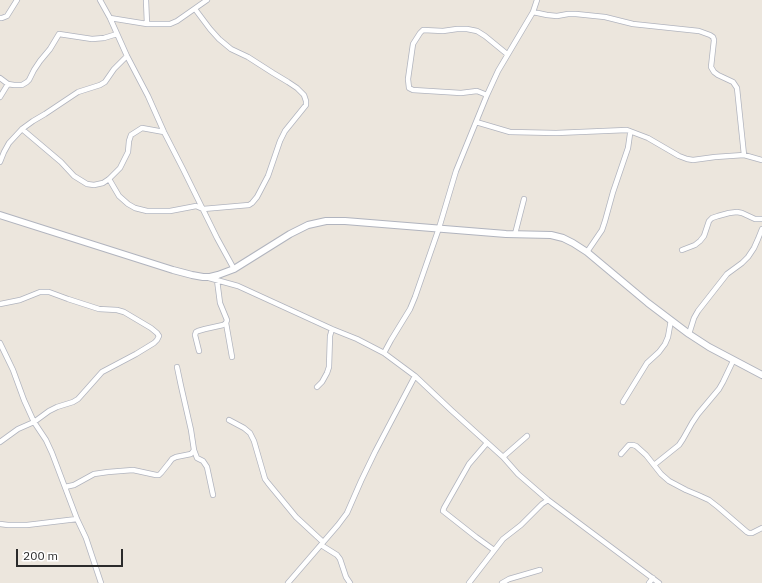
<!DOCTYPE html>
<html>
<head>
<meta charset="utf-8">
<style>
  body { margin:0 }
  #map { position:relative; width:762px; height:583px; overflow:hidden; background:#ece6dd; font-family:"IBM Plex Sans",sans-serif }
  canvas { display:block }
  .scale { position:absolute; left:16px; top:549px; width:107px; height:18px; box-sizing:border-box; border:2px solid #2b2b2b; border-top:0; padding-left:5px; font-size:12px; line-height:14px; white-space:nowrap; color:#2b2b2b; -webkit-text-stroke:3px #fff; paint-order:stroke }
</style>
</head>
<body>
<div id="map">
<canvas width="762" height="583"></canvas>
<div class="scale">200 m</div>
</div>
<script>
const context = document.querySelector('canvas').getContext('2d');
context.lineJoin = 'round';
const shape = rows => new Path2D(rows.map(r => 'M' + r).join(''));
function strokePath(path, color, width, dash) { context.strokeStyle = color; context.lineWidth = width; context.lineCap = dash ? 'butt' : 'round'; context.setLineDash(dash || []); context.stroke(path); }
const street = shape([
  [100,0,110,18,127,56,148,96,164,132,183,169,217,238,234,269],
  [146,0,147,24],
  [533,12,547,15,557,16,568,14,576,14,605,17,633,24,699,31,710,35,713,37,714,40,711,67,714,72,718,75,733,82,737,88,744,155],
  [0,18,2,18,7,16,17,0],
  [110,18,147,24,170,24,177,21,207,0],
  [0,78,8,84,14,85,22,85,27,82,29,80,34,70,40,61,50,49,59,34,92,39,104,38,117,34],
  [487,95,477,91,461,93,413,90,409,88,408,79,413,44,420,33,423,30,443,31,457,29,467,29,477,31,485,36,507,54],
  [0,97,8,84],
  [476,122,510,132,556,133,627,130,648,138,679,156,687,159,693,160,715,157,744,155,762,160],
  [22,129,61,162,74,176,87,184,94,185,103,183,109,179,120,168,128,152,129,141,131,135,142,128,164,132],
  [0,162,4,152,9,143,22,129,33,121,45,114,78,92,100,85,105,82,114,69,127,56],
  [109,179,119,196,128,204,135,208,147,211,170,211,191,207,196,206,203,209,249,205,252,203,257,197,268,176,280,141,285,131,306,105,306,101,304,95,297,88,288,82,273,73,248,57,231,49,219,39,210,29,195,9],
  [515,234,524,199],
  [682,250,695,245,700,241,704,236,709,221,712,218,718,216,729,213,737,212,742,213,755,219,762,219],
  [587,252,602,230,605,221,613,192,628,148,630,134,630,132],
  [209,278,238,286,332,329,357,339,384,353,415,376,451,410,503,457,518,474,548,500,659,583],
  [0,304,20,300,40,292,49,292,68,299,99,309,117,310,124,312,151,328,157,333,159,336,157,340,154,343,136,354,102,372,78,399,73,402,57,407,49,411,34,422,18,429,0,442],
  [226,323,232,357],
  [689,334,694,318,698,311,727,274,742,263,748,257,754,248,758,239,762,229],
  [0,343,13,370,24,400,34,422,46,440,52,453,77,519,86,538,101,583],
  [199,351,195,335,196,332,198,331,205,329,223,325,226,323,227,320,220,303,217,280],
  [384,353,391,340,410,309,415,297,439,228,456,171,487,95,498,71,533,12,537,0],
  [317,387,322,382,327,373,329,367,330,336,332,329],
  [623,402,647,363,659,352,665,344,668,337,671,320],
  [229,420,244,428,250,433,254,441,265,479,268,483,296,517,323,542],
  [487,443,469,464,444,508,443,511,476,537,494,550],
  [194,450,197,458,203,461,207,467,213,495],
  [621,454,629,445,633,445,636,446,646,455,661,474,669,481,686,490,698,495,709,500,718,507,747,532,749,533,752,533,762,528],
  [503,457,527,436],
  [654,465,679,445,683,439,692,423,698,414,719,389,723,382,733,361],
  [65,487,74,485,94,474,108,472,133,470,156,475,159,475,161,473,169,463,172,459,176,457,191,454,194,450,191,430,181,386,177,367],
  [0,524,8,525,27,525,77,519],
  [321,545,337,555,340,559,346,577,350,583],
  [288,583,338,525,347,513,361,481,375,452,415,376],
  [469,583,503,539,521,525,542,504,548,500],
  [502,583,509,579,540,570],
  [649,583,653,578]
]);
const secondary = shape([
  [0,215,69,237,173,270,192,275,203,277,210,277,218,275,234,269,290,234,308,225,326,221,345,221,506,234,551,235,563,238,573,243,587,252,648,303,689,334,709,347,762,375]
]);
strokePath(street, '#b1b4be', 6);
strokePath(secondary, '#b1b4be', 8);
strokePath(street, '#fff', 4.5);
strokePath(secondary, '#fff', 6);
</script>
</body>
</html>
